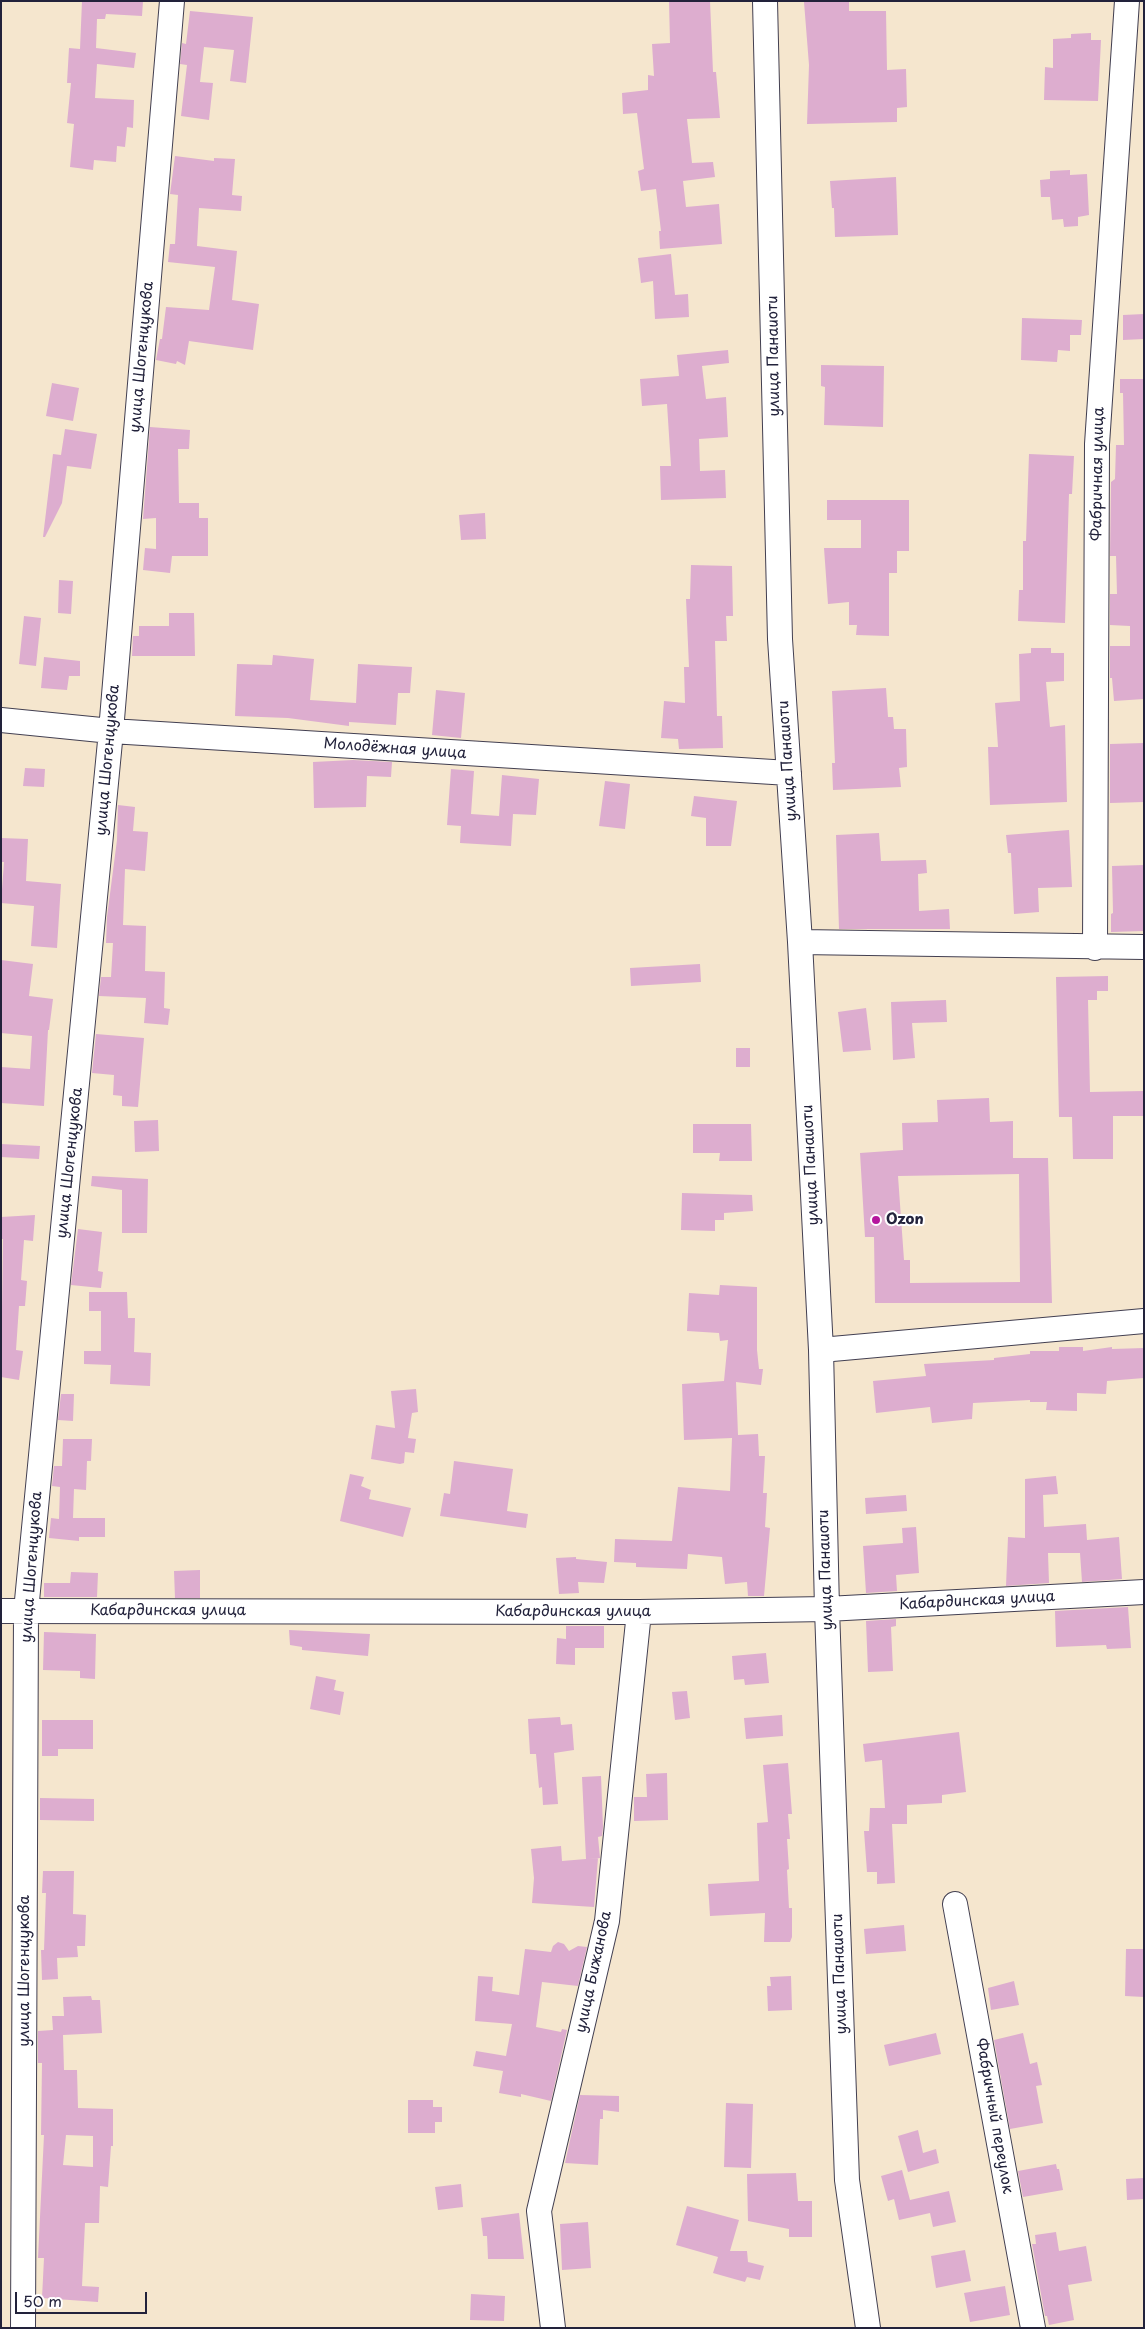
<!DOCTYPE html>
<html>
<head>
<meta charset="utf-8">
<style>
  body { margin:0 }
  #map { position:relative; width:1145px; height:2329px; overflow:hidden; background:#f5e6ce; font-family:"Playpen Sans",sans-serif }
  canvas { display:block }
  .frame { position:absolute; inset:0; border:2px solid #22223b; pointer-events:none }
  .scale { position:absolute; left:15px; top:2292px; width:132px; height:22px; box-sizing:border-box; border:2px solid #22223b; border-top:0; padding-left:6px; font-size:15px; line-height:18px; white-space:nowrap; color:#22223b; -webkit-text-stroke:4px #fff; paint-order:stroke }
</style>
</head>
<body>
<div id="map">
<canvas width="1145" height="2329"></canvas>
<div class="frame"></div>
<div class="scale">50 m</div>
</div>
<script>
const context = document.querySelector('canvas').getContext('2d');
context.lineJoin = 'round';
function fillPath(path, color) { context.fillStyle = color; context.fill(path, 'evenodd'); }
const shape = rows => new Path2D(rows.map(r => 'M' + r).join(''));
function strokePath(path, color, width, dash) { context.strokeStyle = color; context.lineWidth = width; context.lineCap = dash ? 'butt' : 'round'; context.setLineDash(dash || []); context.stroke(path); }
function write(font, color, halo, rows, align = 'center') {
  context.font = font + ' "Playpen Sans",sans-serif'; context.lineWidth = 4; context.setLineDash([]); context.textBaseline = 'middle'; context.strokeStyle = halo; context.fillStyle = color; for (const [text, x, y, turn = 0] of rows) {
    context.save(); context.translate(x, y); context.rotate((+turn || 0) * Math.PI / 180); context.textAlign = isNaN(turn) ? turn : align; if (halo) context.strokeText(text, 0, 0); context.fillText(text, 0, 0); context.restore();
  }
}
fillPath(shape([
  [82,1,143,1,142,16,106,14,105,19,97,19,96,48,136,53,134,68,97,64,95,98,134,100,133,128,127,127,125,147,117,146,116,162,94,160,93,170,70,167,74,124,67,123,71,83,67,83,69,48,80,49],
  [669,1,710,1,713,72,716,72,720,118,687,119,692,163,713,162,715,177,683,181,686,207,719,204,722,244,660,249,659,231,661,231,656,189,641,191,638,171,644,169,637,113,623,114,622,93,648,90,648,75,654,76,652,44,670,43],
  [804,2,849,2,849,11,886,11,887,70,906,69,907,107,897,108,897,122,807,124,809,65],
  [190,11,253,17,246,83,230,81,234,50,204,47,200,82,213,83,209,120,181,116,187,65,180,64,182,43,186,44],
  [1091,33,1091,40,1101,40,1098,101,1044,100,1045,67,1053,68,1053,39,1071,38,1071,34],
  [175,156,214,161,214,158,235,159,232,195,242,196,241,211,199,208,197,246,237,251,232,300,259,304,253,350,189,341,185,365,177,361,176,364,156,360,160,339,162,339,166,307,209,310,215,267,168,262,170,244,175,244,178,195,170,194],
  [1070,170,1070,175,1087,174,1089,215,1078,217,1078,226,1064,227,1063,219,1052,220,1050,197,1041,197,1040,180,1050,179,1050,171],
  [896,177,898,235,835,237,834,208,832,208,830,181],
  [671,254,675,295,688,294,689,317,655,319,653,281,641,283,638,258],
  [1144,314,1144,339,1123,340,1123,315],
  [1022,318,1082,320,1081,335,1070,335,1070,351,1058,350,1057,362,1021,360],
  [728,350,729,363,702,366,706,399,726,397,728,437,699,439,700,471,725,470,726,498,661,500,660,466,671,466,667,404,642,406,640,379,679,376,677,355],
  [821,365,884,366,883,427,824,425,825,387,821,386],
  [1120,379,1144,379,1144,699,1114,701,1112,678,1110,678,1110,646,1130,646,1130,626,1110,625,1110,594,1117,594,1116,556,1110,556,1111,482,1115,479,1116,445,1124,445,1123,393,1120,393],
  [52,383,79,388,73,421,46,416],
  [150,427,190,430,189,449,178,449,179,503,199,503,199,518,208,518,208,556,172,556,170,573,143,570,145,548,156,549,156,518,143,519],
  [65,429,97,434,91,469,67,466,62,503,45,537,43,537,53,454,61,455],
  [1029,454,1074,456,1072,494,1069,494,1065,623,1018,621,1019,590,1023,590,1023,541,1026,541],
  [827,500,909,500,909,551,897,551,897,573,889,573,889,636,856,635,857,625,849,625,849,602,828,604,824,548,861,548,861,520,827,520],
  [485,513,486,539,461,540,459,515],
  [691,565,732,566,733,616,726,616,727,641,715,641,717,716,722,716,723,748,679,749,678,739,661,738,664,701,685,703,684,667,689,667,686,599,690,599],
  [59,580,73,581,71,614,58,613],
  [169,613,194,613,195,656,132,656,133,636,139,636,139,626,169,626],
  [24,616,41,618,36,666,19,664],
  [1031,648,1051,648,1051,653,1064,653,1064,681,1046,682,1050,727,1065,725,1067,802,990,805,988,747,998,747,995,703,1020,701,1019,654,1031,653],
  [273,655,314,659,310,700,356,703,358,664,412,667,410,693,398,693,396,725,349,722,349,726,288,718,235,716,237,664,272,665],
  [44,657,80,661,80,676,69,676,67,690,41,688],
  [886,688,888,717,893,717,894,729,906,729,907,767,899,768,901,787,833,790,832,763,835,763,832,691],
  [436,690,465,693,461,738,432,735],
  [1144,743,1144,802,1110,803,1110,744],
  [353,760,392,762,391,777,367,776,366,807,314,808,313,762],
  [25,768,45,769,44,787,23,786],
  [451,769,474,771,471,814,499,816,502,775,539,779,536,815,513,814,511,846,460,843,461,826,447,825],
  [605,781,630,784,625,829,599,826],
  [694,796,737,801,731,846,706,846,706,818,691,816],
  [118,805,135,807,133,831,148,832,145,871,125,869,123,925,146,926,145,971,165,972,164,1008,170,1009,168,1025,144,1023,146,998,99,996,101,977,111,977,113,943,106,943,107,917,117,840],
  [1069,830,1072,887,1038,888,1039,912,1014,914,1011,853,1008,853,1006,835],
  [879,833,881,861,926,860,927,873,918,874,919,911,949,909,950,929,839,929,836,835],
  [1,838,28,839,26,881,61,884,57,948,31,946,34,906,1,903,4,862,1,862],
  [1144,865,1144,931,1111,932,1111,914,1113,913,1112,866],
  [1,960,33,964,29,996,53,999,49,1030,48,1030,44,1106,1,1103,1,1067,30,1069,32,1036,1,1033],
  [700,964,701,982,631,986,630,968],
  [1108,976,1108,991,1097,991,1097,1000,1088,1000,1090,1092,1144,1091,1144,1116,1113,1116,1113,1159,1073,1159,1072,1117,1059,1117,1056,977],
  [946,1000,947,1022,912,1023,915,1058,893,1060,891,1002],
  [866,1008,871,1050,843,1052,838,1012],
  [96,1034,144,1038,138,1107,122,1106,122,1096,113,1095,114,1075,92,1073],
  [736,1048,750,1048,750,1067,736,1067],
  [989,1098,990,1122,1013,1121,1013,1158,1048,1158,1052,1303,875,1303,874,1237,865,1237,860,1153,903,1150,902,1123,938,1122,937,1100],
  [1019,1174,1020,1282,910,1283,910,1260,904,1260,898,1176],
  [158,1120,159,1151,135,1152,134,1121],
  [693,1124,751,1124,752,1161,719,1161,720,1153,693,1153],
  [1,1144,40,1146,39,1159,1,1157],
  [92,1176,148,1179,147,1233,122,1233,122,1190,91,1186],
  [682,1193,752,1195,753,1211,724,1213,724,1220,715,1220,715,1231,681,1230],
  [35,1215,33,1241,24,1240,21,1280,27,1281,25,1306,19,1306,16,1350,23,1351,19,1380,1,1377,3,1239,1,1239,1,1217],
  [78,1229,102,1232,98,1271,103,1272,101,1288,71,1285],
  [720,1285,757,1287,757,1350,759,1369,763,1369,761,1385,736,1382,738,1435,758,1434,759,1456,765,1456,763,1493,767,1493,765,1527,770,1528,764,1596,748,1596,747,1582,725,1584,722,1557,688,1554,687,1569,636,1567,636,1563,614,1562,615,1539,672,1541,678,1487,730,1491,732,1438,684,1440,682,1384,724,1381,728,1340,720,1341,719,1333,687,1331,689,1293,719,1295],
  [89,1292,127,1292,128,1318,135,1318,134,1352,151,1353,150,1386,110,1384,111,1365,84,1364,84,1351,101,1351,101,1311,89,1311],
  [1059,1347,1083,1347,1083,1351,1112,1347,1112,1349,1144,1348,1144,1378,1107,1381,1106,1394,1077,1393,1077,1411,1046,1410,1047,1402,1030,1402,1030,1400,973,1403,972,1419,932,1423,930,1407,876,1413,873,1381,926,1376,924,1364,994,1360,994,1358,1030,1354,1030,1351,1059,1351],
  [416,1389,418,1412,412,1413,408,1438,416,1439,414,1453,405,1452,404,1463,400,1464,371,1459,376,1425,395,1428,391,1391],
  [61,1394,74,1394,73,1421,58,1420],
  [63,1439,92,1439,91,1461,87,1461,86,1490,74,1489,73,1518,105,1518,105,1537,79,1537,79,1541,49,1538,51,1518,59,1519,60,1487,52,1486,54,1466,62,1466],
  [454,1461,513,1469,507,1511,528,1514,526,1528,440,1516,444,1493,450,1494],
  [350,1474,364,1477,361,1486,371,1490,369,1499,411,1508,403,1537,340,1521],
  [1056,1476,1058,1494,1043,1495,1044,1527,1086,1524,1087,1540,1119,1537,1122,1579,1082,1582,1080,1553,1048,1553,1049,1583,1006,1586,1008,1537,1025,1538,1025,1479],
  [906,1495,907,1511,866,1514,865,1498],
  [916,1527,919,1573,896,1575,897,1591,866,1593,863,1546,903,1543,902,1528],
  [576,1557,576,1559,607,1562,604,1583,578,1582,579,1593,559,1594,556,1558],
  [200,1570,200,1598,175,1598,174,1571],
  [71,1572,98,1573,97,1597,44,1597,44,1583,70,1583],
  [1128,1607,1131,1648,1107,1649,1106,1645,1056,1647,1055,1611],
  [896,1619,896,1626,891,1627,893,1671,868,1672,866,1621],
  [566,1626,604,1626,604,1648,575,1648,575,1665,556,1664,557,1638,566,1639],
  [289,1630,370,1634,368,1656,302,1650,302,1647,290,1645],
  [44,1632,96,1634,95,1679,80,1678,80,1671,43,1670],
  [766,1653,769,1683,745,1685,744,1679,734,1680,732,1656],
  [316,1676,336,1680,334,1690,344,1692,340,1715,310,1709],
  [687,1691,690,1718,675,1720,672,1692],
  [782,1715,783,1736,746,1739,744,1718],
  [560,1717,561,1725,572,1724,574,1750,554,1753,558,1804,543,1805,542,1787,539,1788,536,1754,530,1754,528,1719],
  [42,1720,93,1720,93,1749,58,1749,58,1756,42,1756],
  [959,1732,966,1792,942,1795,942,1803,907,1805,907,1824,892,1824,895,1883,877,1884,877,1872,867,1872,864,1831,869,1831,870,1808,885,1808,882,1760,865,1762,863,1744],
  [788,1763,792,1814,788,1814,790,1839,787,1839,789,1869,787,1870,789,1908,792,1908,792,1937,790,1942,764,1942,765,1913,710,1916,708,1884,759,1881,757,1823,768,1822,763,1765],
  [667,1773,668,1820,634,1821,634,1797,647,1797,646,1774],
  [601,1776,603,1827,602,1836,598,1837,600,1858,586,1859,582,1777],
  [40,1798,94,1799,94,1821,40,1820],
  [561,1846,562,1861,598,1858,594,1907,532,1903,534,1878,531,1849],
  [43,1871,74,1871,73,1914,86,1915,85,1946,77,1946,78,1957,57,1958,58,1979,42,1980,41,1950,44,1950,46,1893,42,1893],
  [904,1925,906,1951,866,1954,864,1929],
  [558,1942,564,1944,569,1951,578,1946,587,1947,578,1986,542,1982,536,2027,561,2032,562,2029,567,2030,551,2101,521,2094,521,2097,499,2093,503,2071,473,2066,476,2051,506,2056,512,2024,475,2021,478,1976,493,1977,492,1991,519,1995,525,1949,551,1952,553,1946],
  [1126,1949,1144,1949,1144,1997,1125,1996],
  [791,1976,792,2010,768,2011,767,1986,771,1986,770,1977],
  [1014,1981,1019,2005,991,2010,988,1988],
  [91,1996,92,2000,100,2000,102,2033,63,2035,64,2070,77,2070,78,2108,113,2109,113,2146,111,2146,108,2187,100,2186,99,2223,85,2223,82,2286,99,2287,98,2302,42,2298,44,2258,38,2258,44,2135,41,2135,42,2063,38,2063,38,2031,53,2030,52,2016,64,2016,63,1997],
  [66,2135,93,2136,93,2167,63,2165],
  [936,2033,941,2054,889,2066,884,2045],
  [1023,2033,1030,2064,1037,2062,1042,2085,1036,2086,1043,2123,1010,2129,994,2040],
  [580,2095,619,2096,619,2112,603,2110,603,2119,600,2119,598,2165,565,2163],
  [408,2100,433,2100,433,2107,442,2107,442,2122,435,2122,435,2133,408,2133],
  [726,2103,753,2104,751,2168,724,2167],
  [918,2130,923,2153,936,2149,939,2163,908,2172,898,2136],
  [1056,2164,1057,2169,1059,2169,1063,2190,1023,2197,1018,2171],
  [902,2170,910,2200,949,2191,956,2222,933,2227,930,2213,899,2220,894,2199,888,2201,881,2176],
  [796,2173,798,2201,812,2201,812,2237,789,2237,789,2229,748,2221,747,2174],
  [1144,2178,1144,2199,1127,2200,1126,2179],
  [461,2184,463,2207,438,2210,435,2187],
  [687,2206,739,2220,730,2251,747,2251,748,2262,764,2266,760,2280,747,2277,745,2282,713,2273,718,2257,676,2245],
  [519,2213,524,2259,488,2259,487,2236,483,2236,481,2218],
  [588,2222,591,2268,562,2270,560,2224],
  [1056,2232,1059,2251,1086,2246,1092,2281,1068,2285,1074,2320,1049,2325,1047,2316,1045,2316,1032,2244,1036,2244,1035,2235],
  [965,2250,971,2281,936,2288,931,2256],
  [1005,2286,1010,2315,970,2322,964,2293],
  [471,2294,505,2296,504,2321,470,2320]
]), '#ddadcf');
const minor = shape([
  [765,1,780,639,800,942,821,1350,827,1609,847,2180,868,2328],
  [1,720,111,731,789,773],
  [800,942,1144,947],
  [1095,948,1097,444,1127,1],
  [821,1350,1144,1321],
  [1,1611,639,1612,827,1609,1144,1592],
  [955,1904,1033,2328],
  [23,2328,26,1611,111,731,172,1],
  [553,2328,539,2211,607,1921,639,1612]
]);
strokePath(minor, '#423f51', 26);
strokePath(minor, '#fff', 24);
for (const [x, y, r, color] of [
  [876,1220,5,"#b5179e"]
]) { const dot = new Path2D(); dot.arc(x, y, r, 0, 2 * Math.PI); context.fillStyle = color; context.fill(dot); strokePath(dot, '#fff', 2); }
write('15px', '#22223b', '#fff', [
  ["улица Панаиоти",774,356,-91],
  ["улица Шогенцукова",142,357,-85],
  ["Фабричная улица",1098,474,-89],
  ["Молодёжная улица",395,749,4],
  ["улица Шогенцукова",108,760,-85],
  ["улица Панаиоти",788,761,-94],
  ["улица Шогенцукова",70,1163,-84],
  ["улица Панаиоти",811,1165,-93],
  ["улица Шогенцукова",32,1567,-86],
  ["улица Панаиоти",826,1570,-92],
  ["Кабардинская улица",977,1601,-3],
  ["Кабардинская улица",168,1611],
  ["Кабардинская улица",573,1612],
  ["улица Шогенцукова",25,1971,-90],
  ["улица Бижанова",594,1972,-78],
  ["улица Панаиоти",840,1974,-92],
  ["Фабричный переулок",994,2116,80]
]);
write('bold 15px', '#22223b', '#fff', [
  ["Ozon",886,1220]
], 'left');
</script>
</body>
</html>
